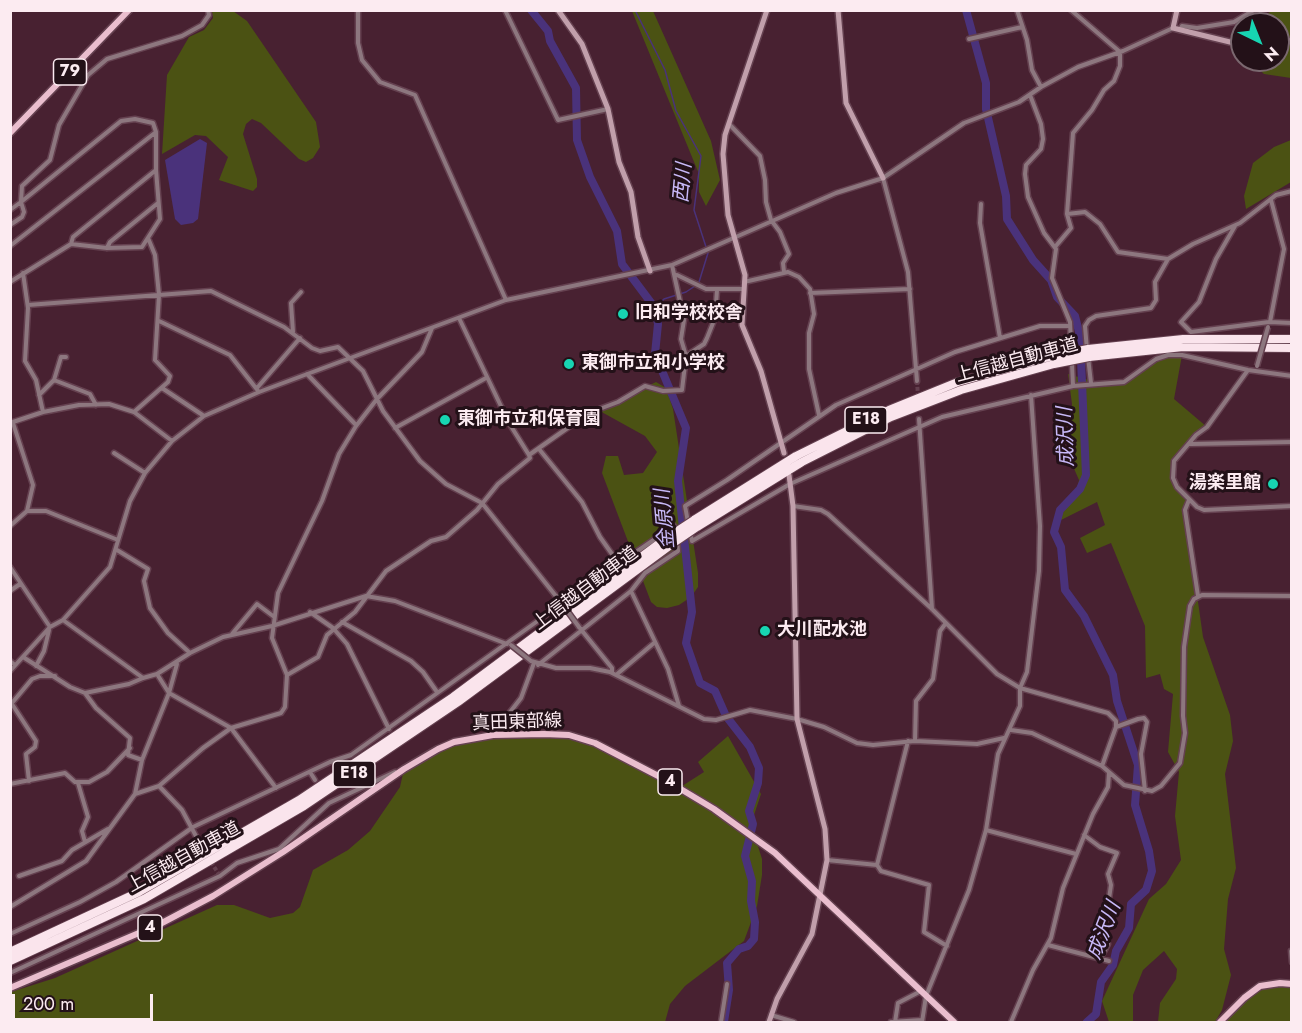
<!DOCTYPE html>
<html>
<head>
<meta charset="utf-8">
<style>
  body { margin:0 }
  #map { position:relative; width:1302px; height:1033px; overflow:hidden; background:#482131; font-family:Jost,sans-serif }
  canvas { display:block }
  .frame { position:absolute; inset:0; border:12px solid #fcebf1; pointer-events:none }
  .north { position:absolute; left:1230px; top:12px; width:60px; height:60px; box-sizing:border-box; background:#231118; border:2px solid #7a686f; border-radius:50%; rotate:137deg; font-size:16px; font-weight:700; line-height:24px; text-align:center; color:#fcebf1 }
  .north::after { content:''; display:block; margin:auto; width:21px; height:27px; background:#17d5b2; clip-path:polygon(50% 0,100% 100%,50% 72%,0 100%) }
  .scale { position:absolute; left:12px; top:994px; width:141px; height:27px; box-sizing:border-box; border:3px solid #fcebf1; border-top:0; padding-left:8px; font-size:18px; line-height:21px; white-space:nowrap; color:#fcebf1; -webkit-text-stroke:4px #231118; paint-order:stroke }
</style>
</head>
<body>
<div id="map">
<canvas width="1302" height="1033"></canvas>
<div class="frame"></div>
<div class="north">N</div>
<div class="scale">200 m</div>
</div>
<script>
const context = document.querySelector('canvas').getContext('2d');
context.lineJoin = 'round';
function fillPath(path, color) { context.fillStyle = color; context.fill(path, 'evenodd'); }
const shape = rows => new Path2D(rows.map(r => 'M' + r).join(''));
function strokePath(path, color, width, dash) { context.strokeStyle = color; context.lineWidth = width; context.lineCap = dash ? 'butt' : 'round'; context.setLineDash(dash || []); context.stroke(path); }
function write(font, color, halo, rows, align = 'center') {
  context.font = font + ' Jost,"Noto Sans JP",sans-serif'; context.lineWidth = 6; context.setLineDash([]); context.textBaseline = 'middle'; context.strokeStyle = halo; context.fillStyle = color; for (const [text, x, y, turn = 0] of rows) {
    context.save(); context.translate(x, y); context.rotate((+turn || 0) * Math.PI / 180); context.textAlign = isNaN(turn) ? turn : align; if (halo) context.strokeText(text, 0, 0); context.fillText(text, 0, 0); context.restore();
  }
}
fillPath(shape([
  [212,11,233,11,247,21,316,122,320,147,313,158,306,162,299,159,261,123,252,119,246,124,243,134,257,179,257,187,253,191,219,180,228,157,206,136,195,135,162,154,167,75,189,37,204,30,213,18],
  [632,11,653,11,711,141,720,180,706,206,699,192,699,174],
  [1271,11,1291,11,1291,78,1264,74,1258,68,1257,60,1278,60,1278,24,1256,24],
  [1291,140,1291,182,1246,209,1244,196,1253,163,1274,147],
  [1182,355,1174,399,1207,427,1178,455,1172,468,1177,487,1189,500,1185,510,1203,637,1230,715,1233,741,1225,774,1236,868,1228,899,1224,949,1231,975,1222,1010,1215,1022,1158,1022,1160,1003,1176,979,1177,969,1164,951,1143,970,1133,995,1133,1022,1109,1022,1102,1001,1149,899,1166,884,1181,860,1175,816,1179,772,1168,752,1173,694,1164,689,1160,674,1146,678,1145,626,1111,543,1087,553,1080,538,1105,525,1097,502,1057,522,1077,490,1079,480,1068,455,1072,404,1068,374,1096,382,1124,382,1157,360],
  [656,382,666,388,673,409,698,573,698,587,691,597,679,605,667,608,657,607,651,602,602,473,606,456,618,456,624,475,643,473,657,452,645,436,598,410],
  [544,734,582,739,679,788,704,772,698,762,728,736,761,794,751,824,762,859,762,875,757,906,744,941,685,986,670,1004,665,1022,11,1022,11,992,55,978,217,905,234,905,270,918,293,913,300,907,313,870,348,850,370,831,400,787,404,769,438,749,468,739],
  [1291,984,1291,1022,1220,1022,1260,986]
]), '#4b5213');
fillPath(shape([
  [200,139,207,143,198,219,193,223,181,225,175,219,165,160]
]), '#4a327b');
strokePath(shape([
  [635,10,665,70,676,111,701,156,694,210,708,253,699,282],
  [655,308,664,299,686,292,695,286]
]), '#4a327b', 1.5);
strokePath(shape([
  [531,10,548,31,550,41,576,88,577,140,590,177,617,231,622,264,655,308,658,324,655,354,686,428,678,481,692,612,686,643,700,683,715,691,726,716,750,747,759,768,758,783,749,811,753,824,745,856,752,881,751,901,755,922,754,939,748,946,739,949,727,963,729,990,724,1022],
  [966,10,986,83,986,109,1006,196,1007,219,1033,260,1051,280,1057,297,1075,316,1080,336,1086,475,1080,489,1060,510,1054,532,1061,547,1065,590,1084,616,1113,675,1117,701,1138,765,1135,805,1149,851,1152,871,1146,890,1131,904,1129,928,1116,951,1113,965,1101,982,1096,1014,1087,1022]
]), '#4a327b', 8);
strokePath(shape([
  [917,381,918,397],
  [197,838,206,853],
  [211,862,220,876]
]), '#633f4e', 4, [4, 2]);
const street = shape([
  [358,10,358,43,362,60,380,82,415,95,506,300],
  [505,10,558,120,608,109],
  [1017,10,1027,40,1032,70,1041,87],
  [1180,30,1182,26,1197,28,1234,22,1254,10],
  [969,39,1022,27],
  [1030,95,1041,124,1043,139,1041,149,1026,165,1025,174,1028,197,1044,233,1056,249,1052,278,1070,322,1073,386],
  [729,124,760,156,765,180,766,202,771,220,780,232,789,254,783,263,784,272],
  [883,178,908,272,917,381],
  [981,204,980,223,1000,338],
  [10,210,21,202,22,186,50,160,59,125,88,75,107,59,182,36,202,25,209,15,208,10],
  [1067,214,1085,212,1100,224,1118,252,1168,259,1193,244,1240,223,1276,195,1292,191],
  [10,225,22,217,24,212,21,202,121,121,135,119,153,123,156,132,156,170],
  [1235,226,1216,259,1199,302,1181,322,1191,332,1269,322,1292,323],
  [10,246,156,132],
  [1055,247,1071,228,1067,214,1073,133,1092,110,1104,90,1114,81,1120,66,1120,52,1071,10],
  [107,248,110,242,158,203],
  [23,273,28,308,25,361,36,380,43,412],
  [677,275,706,289,743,289],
  [10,282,71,244,107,248,142,247,160,219,156,170,73,237,71,244],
  [744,282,788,272,799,277,810,289,814,314,809,333,809,369,819,415],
  [810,293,910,289],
  [28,305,211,291,284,327,312,348,320,351,338,347,363,371,383,411,420,461,446,484,482,503,563,605],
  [459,318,509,423,529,455],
  [159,321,230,355,259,392],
  [1270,322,1284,249,1271,200],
  [293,332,291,303,301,292],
  [1087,350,1085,326,1089,320,1096,316,1151,308,1156,300,1155,282,1168,259],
  [686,356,704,344,707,338,715,318,717,290],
  [1088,357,1091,383],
  [1248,370,1207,427,1196,435,1174,461,1173,478,1177,487,1197,507,1204,510,1292,506],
  [307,374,356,425],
  [54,380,90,394,96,405],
  [162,388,204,416],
  [257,388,300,338],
  [39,395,54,380,61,357,66,357],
  [134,412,168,382,170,376,155,360,159,295,155,255,148,238],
  [919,419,932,609],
  [10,423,43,412,79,405,109,404,134,412,172,441],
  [13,423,33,485,27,511],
  [395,428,486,378],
  [1191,444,1292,442],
  [539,449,582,502,600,537,619,564],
  [114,453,145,473],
  [1189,500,1185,510,1198,596],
  [793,506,821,510,828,514,932,609,997,674,1020,688,1108,713,1116,721,1116,727,1102,766],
  [688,522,685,506,727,480,836,405,955,352,1040,326,1070,326],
  [10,526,27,511,46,511,118,540],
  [690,532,692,541,790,484,942,417,1073,386,1124,382,1156,359,1168,355,1182,355,1248,370,1292,376],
  [117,550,148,569,144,581,150,608,168,633,190,653],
  [10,567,50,627],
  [10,591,20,584],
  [631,591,668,669,679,706],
  [310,612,333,628,347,644,389,729],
  [63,620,143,678,157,674,190,653,223,637,272,626,366,596,395,601,507,644],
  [342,622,411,661,423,672,437,692],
  [579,627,612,668,612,673],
  [232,634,257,604,273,616],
  [23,657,70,687,85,693,96,708,130,738,128,755,142,760],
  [10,661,15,665],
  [531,661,556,668,590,668,610,672,704,719,716,720,750,710,797,719,824,727,857,743,873,745,915,741,977,744,1004,738],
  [538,665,631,591,645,573,678,551,677,541],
  [36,666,44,651,49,630],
  [10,671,50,627,63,620,110,567,130,501,145,473,172,441,204,416,259,392,506,300,672,265,836,193,883,178,964,123,1019,102,1041,87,1078,67,1123,51,1173,28],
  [157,674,169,693,231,728,276,788],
  [287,675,318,657,327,635,355,612,386,571,431,541,446,537,477,510,498,484,530,458,529,455,589,413,618,402,645,386,663,391,682,390,686,356,681,339,684,320,672,265],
  [616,675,654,643],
  [85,693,129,684,143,678],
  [10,701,36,741,35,747,26,754,29,781],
  [12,703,32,679,40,676,55,676],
  [1116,727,1138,719,1144,718,1147,722,1141,754,1145,791],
  [1011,730,1032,733,1102,766,1124,785,1152,791,1161,786,1180,763,1185,733,1183,716,1184,647,1190,606,1194,599,1202,595,1292,596],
  [493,734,521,698,534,663],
  [915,741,916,701,933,679,940,631,946,623],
  [310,772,315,780],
  [78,783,88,817,82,831,85,842],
  [10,784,65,773,75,782,89,782,107,772,130,748],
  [159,786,182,810,197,838],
  [135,794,159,786,203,748,231,728,281,713,285,707,287,675,272,638,278,593,322,501,339,454,356,426,377,399,422,352,432,328],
  [986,830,1076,854],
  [1084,835,1100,847,1117,853,1108,874,1111,885,1104,933,1108,944,1100,959],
  [827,860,877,865,908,741],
  [877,865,881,871,929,885,924,932,947,946],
  [19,876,62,861,72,850,108,829],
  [10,907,86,861,135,794,142,760,169,693,177,664],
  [10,934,80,902,116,882,193,827,330,762,351,755,546,615,557,597,582,589,674,526,675,531],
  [1048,945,1109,961],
  [1291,951,1292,962],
  [10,973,220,876,237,863,279,849,329,803,395,772],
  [771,1015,794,1022],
  [721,1022,727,984],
  [891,1022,922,1020],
  [895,1022,898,1003,921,991],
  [922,1022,926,996,969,890,986,830,998,754,1020,706,1020,688,1027,672,1039,571,1040,526,1031,395],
  [1011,1022,1033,970,1051,938,1063,888,1093,814,1108,787,1109,773]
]);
const secondary = shape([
  [558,10,582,44,608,109,619,162,631,192,638,237,650,271],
  [767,10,725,135,723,154,728,215,745,275,742,325,761,371,784,453],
  [838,10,846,103,883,178],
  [1177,10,1173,28,1242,45],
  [1278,45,1292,40],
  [769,1022,777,999,812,934,827,860,825,829,797,719,793,506,789,475]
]);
const primary = shape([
  [10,133,129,10],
  [10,988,160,924,213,896,283,852,404,769,438,749,454,742,493,735,544,734,569,735,595,743,664,779,714,809,775,853,954,1022],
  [1220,1022,1244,998,1260,986,1280,983,1292,984]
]);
const highway = shape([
  [1088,349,1183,339,1292,339],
  [1089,357,1183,347,1292,348],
  [694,520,796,456,889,410,958,382,1053,356],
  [697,527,802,462,891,417,961,390,1054,364],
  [10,952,139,892,299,800,453,697,668,537],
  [10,961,144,899,304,806,458,702,672,544]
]);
strokePath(street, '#654150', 7);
strokePath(secondary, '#654150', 8);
strokePath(primary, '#654150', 9);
strokePath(highway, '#654150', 10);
strokePath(street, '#8d777f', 4);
strokePath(secondary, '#c19fab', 5);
strokePath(primary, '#eabece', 6);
strokePath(highway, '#fae4ec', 8);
const streetBridge = shape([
  [1257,366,1268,327],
  [563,605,579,627],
  [511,645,531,661]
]);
const highwayBridge = shape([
  [1053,356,1088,349],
  [1054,364,1089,357],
  [668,537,694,520],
  [672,544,697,527]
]);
strokePath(streetBridge, '#654150', 7, []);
strokePath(highwayBridge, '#654150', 10, []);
strokePath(streetBridge, '#8d777f', 4);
strokePath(highwayBridge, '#fae4ec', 8);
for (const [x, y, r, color] of [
  [623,314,6,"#17d5b2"],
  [569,364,6,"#17d5b2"],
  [445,420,6,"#17d5b2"],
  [1273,484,6,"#17d5b2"],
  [765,631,6,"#17d5b2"]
]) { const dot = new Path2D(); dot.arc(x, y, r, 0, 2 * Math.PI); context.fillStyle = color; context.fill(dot); strokePath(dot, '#231118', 2); }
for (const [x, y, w] of [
  [70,72,33],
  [866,420,42],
  [354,774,42],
  [670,782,24],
  [150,928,24]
]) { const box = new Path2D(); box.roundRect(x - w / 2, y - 13, w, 26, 4.5); context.fillStyle = '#231118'; context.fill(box); strokePath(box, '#fcebf1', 1.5); }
write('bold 16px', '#fcebf1', null, [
  ["79",70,72],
  ["E18",866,420],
  ["E18",354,774],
  ["4",670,782],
  ["4",150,928]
]);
write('bold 18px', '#fcebf1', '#231118', [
  ["旧和学校校舎",635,314],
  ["東御市立和小学校",581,364],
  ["東御市立和保育園",457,420],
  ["湯楽里館",1261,484,"right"],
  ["大川配水池",777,631]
], 'left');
write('18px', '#fcebf1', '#231118', [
  ["上信越自動車道",1017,361,-15],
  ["上信越自動車道",586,589,-37],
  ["真田東部線",517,723,-2],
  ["上信越自動車道",184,858,-29]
]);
write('italic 20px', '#c8b9f8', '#231118', [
  ["西川",684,183,-85],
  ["成沢川",1067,437,-92],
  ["金原川",666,519,-95],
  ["成沢川",1105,931,-69]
]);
</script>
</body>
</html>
